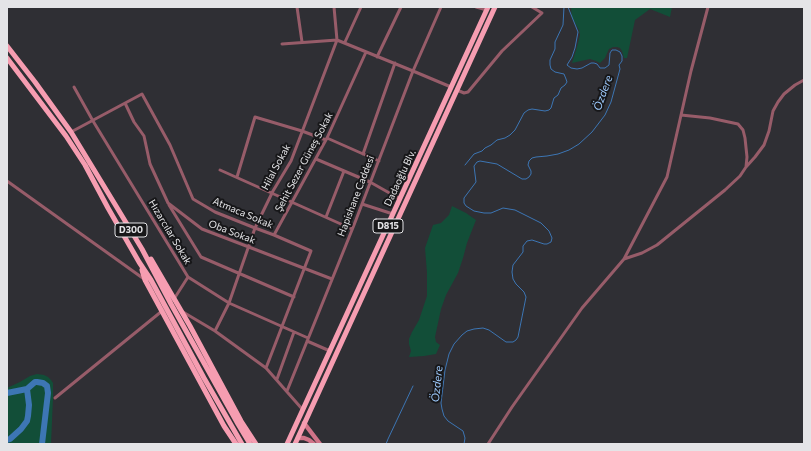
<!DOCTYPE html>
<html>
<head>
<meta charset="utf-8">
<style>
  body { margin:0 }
  #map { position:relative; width:811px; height:451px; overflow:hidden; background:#2f2f34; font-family:Commissioner,sans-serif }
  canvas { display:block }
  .frame { position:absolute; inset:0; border:8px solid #e4e4e7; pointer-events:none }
</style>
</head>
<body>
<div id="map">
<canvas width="811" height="451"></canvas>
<div class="frame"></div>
</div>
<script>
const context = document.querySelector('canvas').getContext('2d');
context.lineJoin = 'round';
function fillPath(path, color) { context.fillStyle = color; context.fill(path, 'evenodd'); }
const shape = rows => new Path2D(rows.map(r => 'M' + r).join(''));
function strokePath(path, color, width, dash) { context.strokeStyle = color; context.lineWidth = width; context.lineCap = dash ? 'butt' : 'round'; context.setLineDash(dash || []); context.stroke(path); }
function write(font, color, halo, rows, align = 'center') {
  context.font = font + ' Commissioner,sans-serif'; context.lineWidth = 4; context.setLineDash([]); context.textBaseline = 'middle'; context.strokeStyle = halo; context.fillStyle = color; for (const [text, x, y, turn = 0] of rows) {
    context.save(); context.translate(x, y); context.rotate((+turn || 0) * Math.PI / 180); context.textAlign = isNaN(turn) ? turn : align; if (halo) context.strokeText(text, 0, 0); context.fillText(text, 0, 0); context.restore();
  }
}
fillPath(shape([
  [573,7,672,7,670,17,650,9,635,20,627,58,624,58,622,51,620,48,617,47,613,47,609,49,605,58,600,63,596,61,590,59,572,63,577,47,580,35,579,30,572,17,571,8],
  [452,206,466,213,476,220,467,243,463,258,458,273,446,295,441,309,435,337,436,342,440,345,436,354,424,356,409,357,411,351,409,344,409,339,412,332,419,320,427,296,427,273,425,248,433,225,441,223,449,215],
  [37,374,44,375,48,377,51,380,53,383,53,398,51,444,7,444,7,388,20,382,30,376]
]), '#124e38');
strokePath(shape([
  [465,165,474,154,482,151,485,148,491,145,497,140,505,138,510,135,515,130,524,113,528,110,532,109,545,111,549,110,551,108,554,98,558,95,561,88,565,85,567,82,566,79,564,74,555,72,551,69,550,65,550,60,555,49,555,42,563,25,564,7],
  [386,444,388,439,413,386],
  [464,444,465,438,463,431,448,421,444,416,442,409,441,403,445,370,449,354,454,344,462,335,467,331,474,329,483,328,489,330,506,342,513,342,516,340,518,337,526,297,524,292,516,284,513,279,512,272,513,265,523,252,523,246,527,241,532,240,544,244,547,244,551,242,552,238,549,231,541,223,515,210,503,208,491,213,484,213,474,211,466,206,464,203,464,198,476,182,474,166,477,162,480,161,497,164,522,179,526,179,529,177,531,174,531,171,528,165,529,161,532,158,536,157,547,156,558,154,569,150,579,144,592,132,605,115,611,102,620,69,619,65,622,61,622,56,620,52,616,50,612,50,610,53,609,65,605,68,600,68,597,64,594,63,591,63,582,68,577,69,571,68,567,65,572,57,575,48,578,32,568,7]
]), '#3d76b4', 1);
strokePath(shape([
  [7,393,27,389,35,382,37,382,43,383,47,386,48,393,42,444],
  [7,440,10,439,21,429,27,421,28,416,29,405,27,389]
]), '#3d76b4', 6);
strokePath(shape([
  [297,7,302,42],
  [476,7,487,10],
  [345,42,361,7],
  [282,44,337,40,413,71,451,87],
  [377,57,401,7],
  [74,87,93,121,188,277,229,303,308,338],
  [457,90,464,93,468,92,502,51,542,13,532,7],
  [125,103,134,122,144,136,150,164,168,203,202,229,332,279],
  [71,132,142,94,170,145,193,199,215,212,255,228,274,235,311,251,266,368],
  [327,138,379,161],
  [363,154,395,63],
  [316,159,370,182,400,199],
  [746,167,755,157,764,145,769,131,773,111,778,102,784,94,795,85,804,80],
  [220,170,352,229],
  [237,177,255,117,302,131,326,140],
  [7,181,144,279],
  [362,204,393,214],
  [169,205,201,257,294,297],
  [326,217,344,171],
  [274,235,327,138,366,52],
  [624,259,642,253,657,245,725,190,740,176,746,167,747,157,745,138,743,130,738,124,710,118,681,115],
  [174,299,188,277],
  [183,312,215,331,266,368,303,410],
  [215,331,229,303,255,228,273,191,291,161,337,40,334,7],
  [307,341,330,351],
  [277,379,294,332],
  [287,391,354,225,413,71,441,7],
  [55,398,162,311],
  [488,444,512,407,582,308,624,259,667,177,691,71,708,7]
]), '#975c69', 3);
strokePath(shape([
  [304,423,320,444],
  [298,438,304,438,309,440,314,444]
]), '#d07388', 4.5);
strokePath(shape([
  [7,46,35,82,71,132,116,206,142,249,171,304,238,424,250,444],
  [7,58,66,136,85,165,108,208,139,262,151,280,204,378,242,444],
  [151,259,190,326,241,421,256,444],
  [142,270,145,280,224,426,236,444],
  [287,444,488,7],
  [295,444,495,7]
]), '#f69db1', 5);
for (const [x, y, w] of [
  [388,226,30],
  [131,230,32]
]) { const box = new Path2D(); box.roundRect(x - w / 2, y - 7, w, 14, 3); context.fillStyle = '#171719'; context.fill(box); strokePath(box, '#e4e4e7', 1); }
write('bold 9px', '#e4e4e7', null, [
  ["D815",388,226],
  ["D300",131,230]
]);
write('10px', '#e4e4e7', '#171719', [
  ["Şehit Sezer Güneş Sokak",304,162,-62],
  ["Hilal Sokak",276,167,-62],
  ["Dadaoğlu Blv.",400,178,-65],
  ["Hapishane Caddesi",356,196,-69],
  ["Atmaca Sokak",243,213,23],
  ["Hızarcılar Sokak",170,232,59],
  ["Oba Sokak",232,232,21]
]);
write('italic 11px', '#9dc9fc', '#171719', [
  ["Özdere",603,93,-70],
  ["Özdere",437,384,-84]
]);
</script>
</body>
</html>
